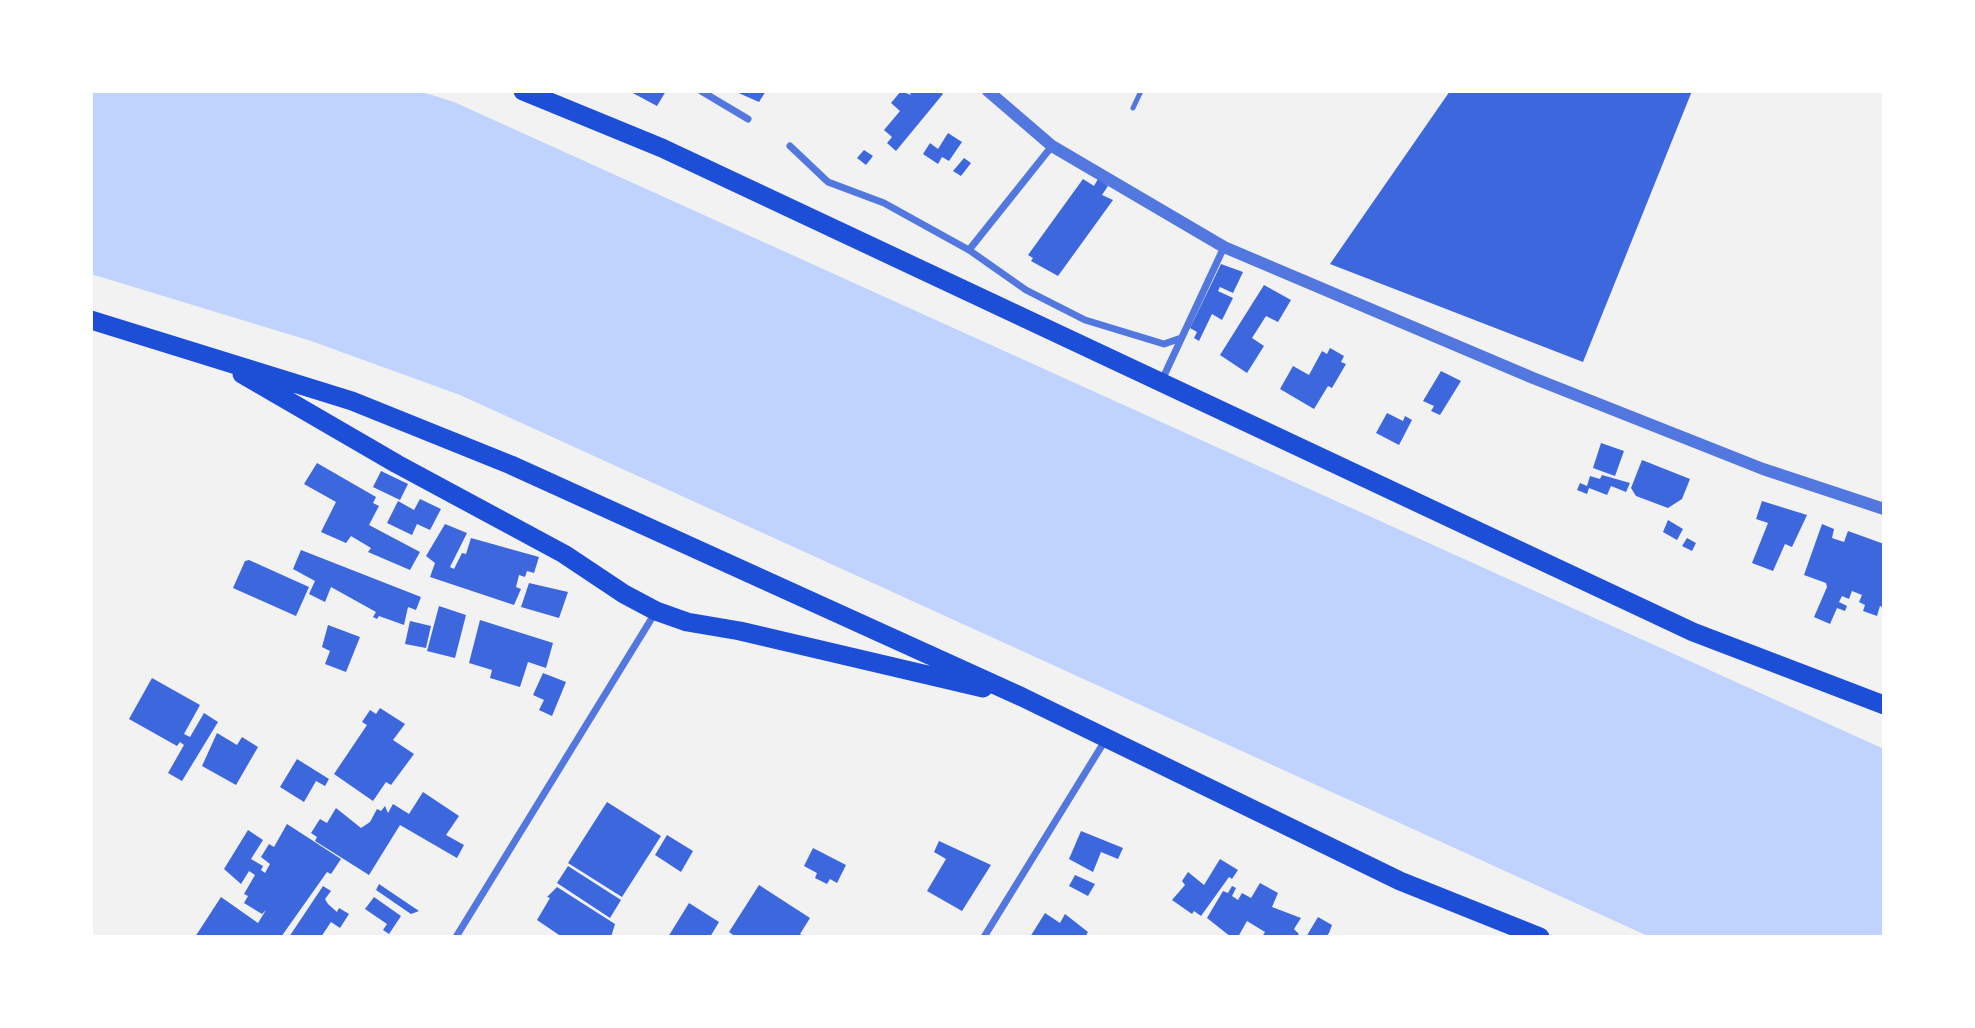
<!DOCTYPE html>
<html>
<head>
<meta charset="utf-8">
<style>
  body { margin:0 }
  #map { position:relative; width:1975px; height:1028px; overflow:hidden; background:#f2f2f2; font-family:"DM Sans",sans-serif }
  canvas { display:block }
  .frame { position:absolute; inset:0; border:93px solid #fff; pointer-events:none }
</style>
</head>
<body>
<div id="map">
<canvas width="1975" height="1028"></canvas>
<div class="frame"></div>
</div>
<script>
const context = document.querySelector('canvas').getContext('2d');
context.lineJoin = 'round';
function fillPath(path, color) { context.fillStyle = color; context.fill(path, 'evenodd'); }
const shape = rows => new Path2D(rows.map(r => 'M' + r).join(''));
function strokePath(path, color, width, dash) { context.strokeStyle = color; context.lineWidth = width; context.lineCap = dash ? 'butt' : 'round'; context.setLineDash(dash || []); context.stroke(path); }
fillPath(shape([
  [91,91,419,91,454,102,1884,749,1884,937,1650,937,460,395,311,341,91,274]
]), '#bfd3fe');
fillPath(shape([
  [629,91,666,91,657,106],
  [734,91,766,91,759,102],
  [901,91,911,95,909,91,939,91,943,94,896,151,887,143,892,137,884,130,900,111,891,103],
  [1450,91,1692,91,1583,362,1330,264],
  [948,133,962,142,949,161,942,157,938,164,923,154,930,143,938,149],
  [864,150,873,156,866,165,857,158],
  [964,158,971,163,961,176,953,171],
  [1083,179,1094,186,1098,179,1108,186,1102,195,1113,200,1058,276,1031,261,1033,258,1028,255],
  [1221,264,1243,272,1233,293,1220,287,1218,291,1233,298,1222,320,1212,314,1199,341,1194,338,1197,332,1190,328],
  [1264,285,1291,300,1278,322,1266,316,1252,338,1264,346,1247,373,1220,355],
  [1330,348,1344,356,1341,362,1346,364,1332,388,1328,386,1314,409,1280,389,1293,366,1309,375,1322,351,1327,354],
  [1441,371,1461,381,1440,415,1431,411,1434,406,1423,401],
  [1387,413,1403,421,1405,416,1412,420,1399,445,1376,433],
  [1601,443,1624,451,1615,476,1593,468],
  [1642,460,1690,479,1682,499,1668,508,1636,496,1631,488],
  [317,463,376,497,373,503,379,506,369,525,420,552,410,570,368,552,371,548,351,536,346,543,321,532,336,502,304,484],
  [381,471,408,484,400,500,373,487],
  [1602,475,1630,483,1626,492,1611,486,1607,495,1589,488,1587,494,1577,490,1580,483,1587,486,1590,476,1600,479],
  [420,499,441,509,430,530,417,524,412,535,387,523,398,501,414,510],
  [1762,501,1807,515,1792,547,1785,544,1773,571,1752,563,1768,523,1756,519],
  [1668,520,1683,529,1677,540,1663,532],
  [445,524,467,533,450,567,454,569,462,553,466,554,471,538,539,557,534,573,527,571,525,577,519,575,516,587,521,589,514,605,430,577,435,563,426,556],
  [1822,524,1834,529,1832,538,1844,542,1848,531,1884,544,1884,608,1880,606,1877,616,1863,611,1865,605,1859,602,1862,595,1852,591,1849,599,1842,596,1839,602,1847,606,1845,611,1837,608,1830,624,1814,617,1827,587,1826,583,1804,575],
  [1687,538,1696,543,1692,551,1682,546],
  [301,550,421,597,416,610,408,607,404,625,379,616,377,619,373,617,376,612,331,587,325,602,309,594,315,581,293,569],
  [249,560,309,587,296,616,233,588,245,561],
  [529,583,568,592,559,618,521,607],
  [439,606,466,615,455,658,427,651],
  [480,620,553,643,546,668,528,662,520,687,490,678,492,670,469,663],
  [410,621,431,626,426,648,405,644],
  [328,625,360,637,346,672,325,664,330,651,322,647],
  [543,673,566,682,552,716,539,710,544,700,533,695],
  [152,678,200,705,184,734,190,737,204,713,218,722,182,781,168,773,184,745,180,742,177,746,129,719],
  [380,708,405,724,393,740,414,754,391,785,386,782,373,801,334,774,367,725,362,722,370,710,376,714],
  [217,733,237,745,242,737,258,747,236,785,202,766],
  [297,759,329,779,325,786,316,781,304,802,280,787],
  [423,792,459,816,446,835,464,845,457,858,400,825,369,875,315,841,317,837,311,833,320,819,327,823,336,808,361,828,370,822,377,809,381,811,385,806,388,813,393,804,409,814],
  [607,802,661,836,622,897,568,863],
  [287,824,341,859,331,874,327,872,281,937,195,937,221,897,258,923,266,910,262,914,244,903,248,896,244,894,255,875,249,871,241,884,224,869,248,830,263,840,251,859,263,866,261,870,265,873,270,864,261,857,269,844,274,847],
  [1081,831,1123,848,1118,859,1101,852,1093,872,1069,859],
  [667,835,693,851,681,872,655,855],
  [939,841,991,865,962,911,927,891,946,859,934,852],
  [813,848,846,865,837,883,830,879,827,884,815,878,817,873,804,866],
  [1220,859,1238,870,1232,879,1229,877,1201,916,1194,911,1192,914,1172,900,1185,885,1182,881,1188,872,1204,885],
  [568,866,621,900,610,918,557,883],
  [1075,875,1095,884,1088,896,1069,886],
  [1260,883,1278,893,1272,907,1301,918,1294,929,1299,934,1296,937,1262,937,1265,932,1247,921,1238,937,1231,937,1207,918,1223,891,1228,893,1232,886,1236,888,1232,896,1238,900,1242,893,1251,898],
  [379,884,419,911,411,914,376,890],
  [759,885,810,918,800,934,805,937,736,937,729,932],
  [323,886,331,891,325,899,328,904,337,912,339,908,349,914,340,928,331,922,321,937,289,937],
  [557,887,615,924,611,937,562,937,537,920,550,898,547,897],
  [374,897,401,916,389,934,383,930,387,924,365,909],
  [689,903,719,922,710,937,668,937],
  [1045,913,1060,923,1065,914,1088,932,1085,937,1030,937],
  [1318,917,1332,925,1329,933,1326,937,1306,937]
]), '#3d67dc');
strokePath(shape([
  [1133,108,1141,91]
]), '#5277de', 5);
strokePath(shape([
  [701,91,748,119],
  [790,146,828,182,884,203,969,250,1026,290,1085,320,1164,344,1181,338],
  [969,250,1052,146],
  [1162,380,1224,247],
  [456,937,655,613],
  [984,937,1106,739]
]), '#5277de', 7);
strokePath(shape([
  [988,91,1052,146,1224,247,1533,378,1763,469,1884,509]
]), '#5277de', 12);
strokePath(shape([
  [523,91,662,148,1693,632,1884,705],
  [91,320,352,401,511,465,1022,697,1400,881,1540,937],
  [242,374,397,464,564,554,624,594,656,611,687,622,740,631,983,688]
]), '#1d4ed8', 19);
</script>
</body>
</html>
